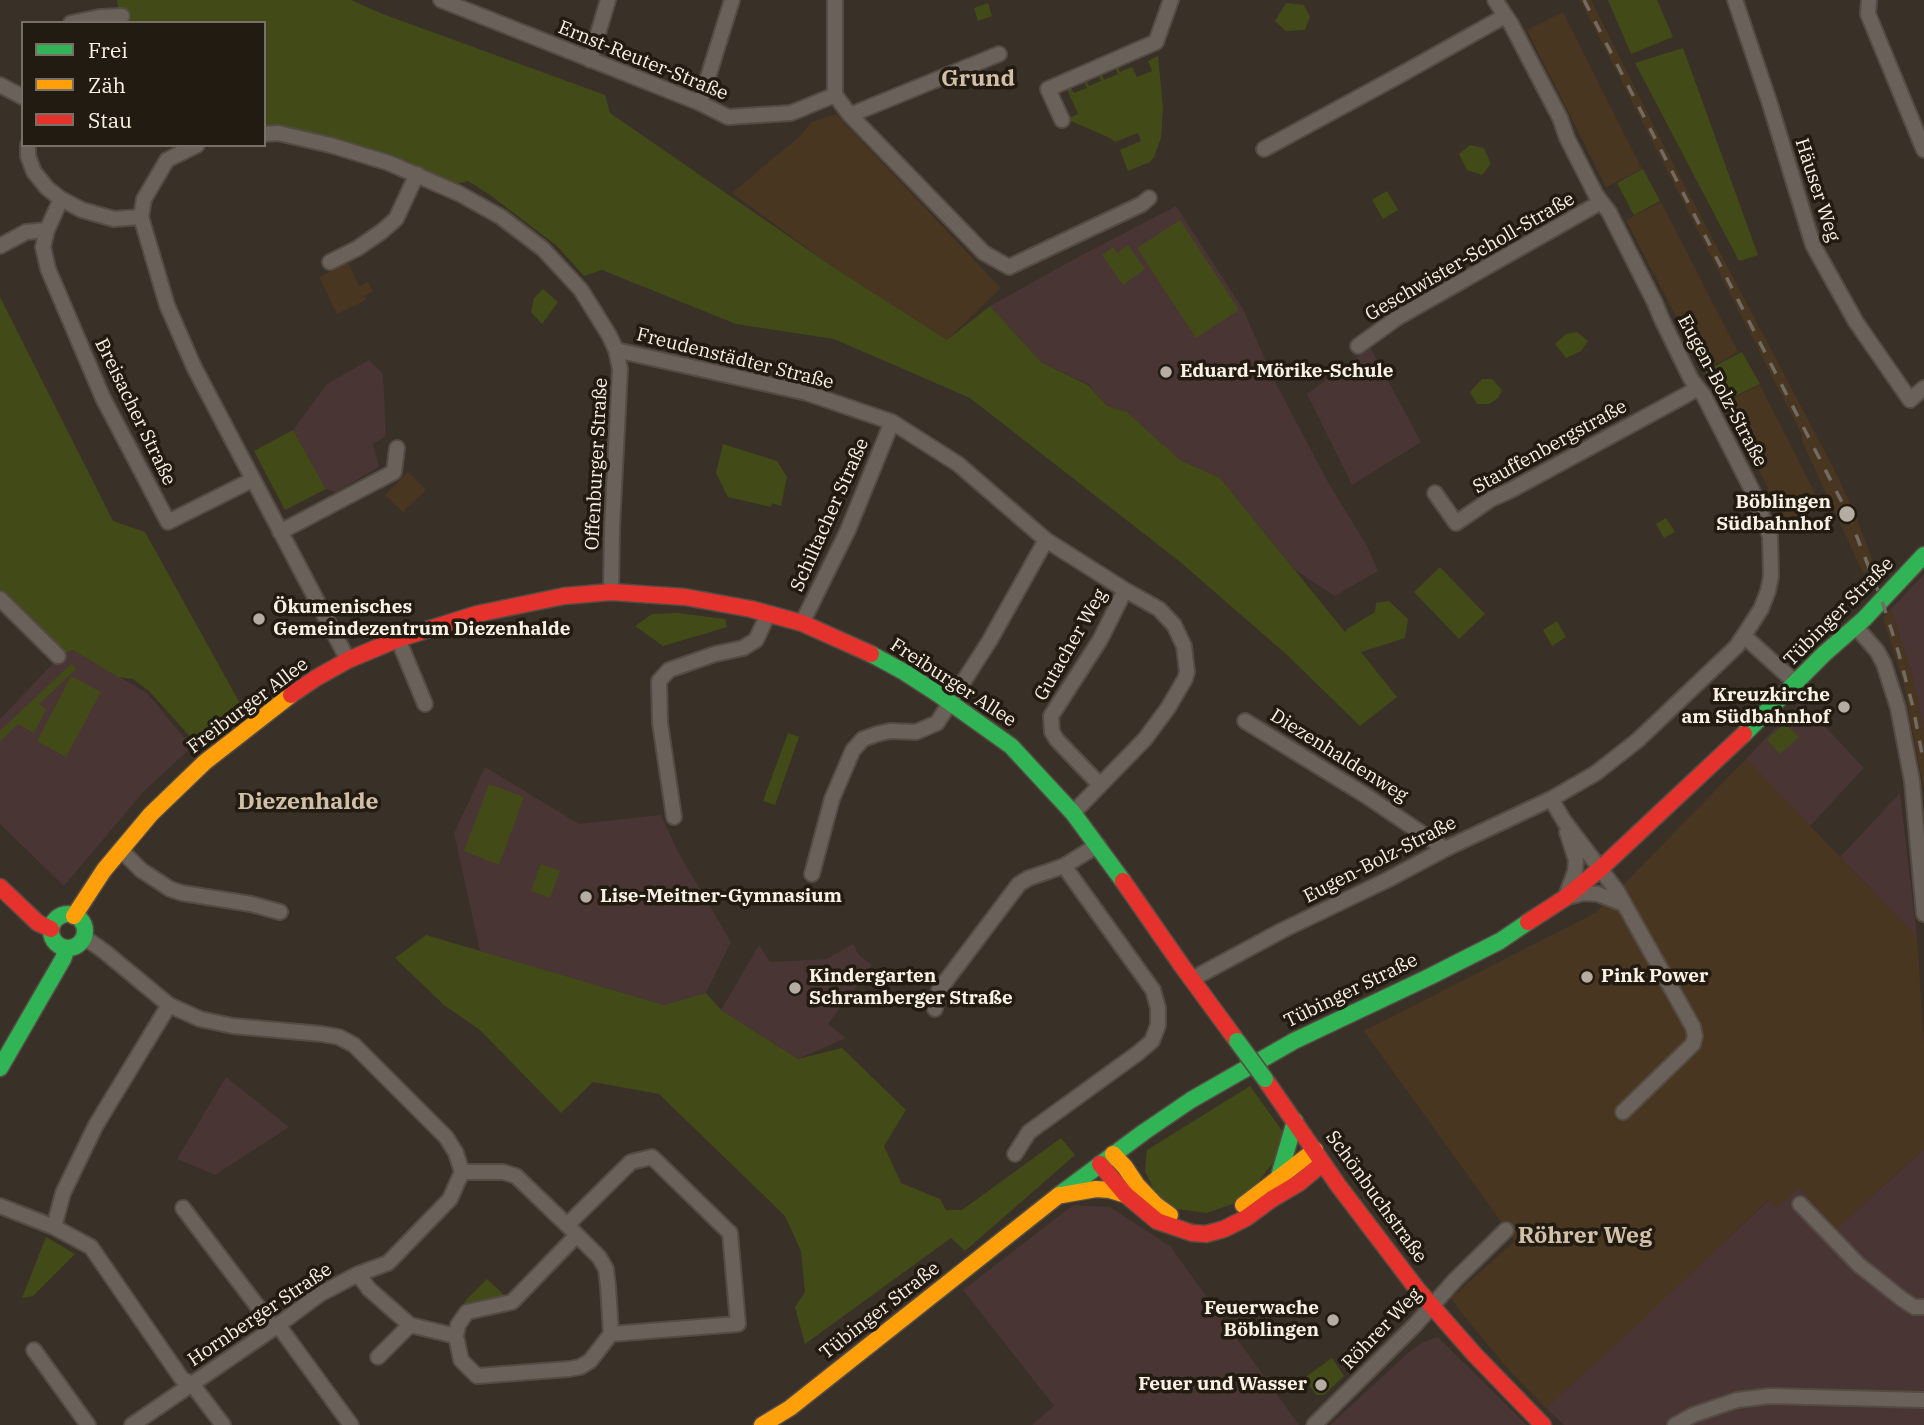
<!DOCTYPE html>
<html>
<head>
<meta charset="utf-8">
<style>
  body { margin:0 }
  #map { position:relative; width:1924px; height:1425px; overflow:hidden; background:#393027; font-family:"IBM Plex Serif",serif }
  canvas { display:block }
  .legend { position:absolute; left:21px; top:21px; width:245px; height:126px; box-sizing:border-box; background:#221b12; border:2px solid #787066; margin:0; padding:9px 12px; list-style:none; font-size:21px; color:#faf0e4 }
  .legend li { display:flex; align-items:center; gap:14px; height:35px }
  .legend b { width:35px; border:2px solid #787066 }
</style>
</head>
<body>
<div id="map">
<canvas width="1924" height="1425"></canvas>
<ul class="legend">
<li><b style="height:9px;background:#30b455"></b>Frei</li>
<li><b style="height:9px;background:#ff9f0a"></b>Zäh</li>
<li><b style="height:9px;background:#e5322d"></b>Stau</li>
</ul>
</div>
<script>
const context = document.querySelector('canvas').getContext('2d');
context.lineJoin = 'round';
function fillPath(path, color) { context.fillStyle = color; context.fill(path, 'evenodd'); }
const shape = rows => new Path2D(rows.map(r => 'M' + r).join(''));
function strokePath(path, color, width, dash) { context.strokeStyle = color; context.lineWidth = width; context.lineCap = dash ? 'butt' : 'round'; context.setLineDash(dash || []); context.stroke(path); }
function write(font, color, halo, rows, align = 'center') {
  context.font = font + ' "IBM Plex Serif",serif'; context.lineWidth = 7; context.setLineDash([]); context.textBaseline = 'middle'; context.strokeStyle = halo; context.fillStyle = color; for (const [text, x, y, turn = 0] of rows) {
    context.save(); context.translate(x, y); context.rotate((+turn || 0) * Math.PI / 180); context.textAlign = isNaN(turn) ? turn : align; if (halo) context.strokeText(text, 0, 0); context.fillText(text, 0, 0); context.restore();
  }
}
fillPath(shape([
  [1176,206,1243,309,1275,382,1328,482,1367,546,1378,571,1335,596,1295,570,1220,478,1180,460,1127,412,1107,406,1088,384,1041,362,990,306,1080,256],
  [1370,347,1421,442,1352,485,1307,394],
  [369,360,383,374,386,436,373,444,379,467,336,492,326,489,293,430,327,384],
  [1924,574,1924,731,1914,682,1891,609],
  [73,650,147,693,192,747,144,791,64,886,0,824,0,719,63,653],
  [1801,701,1864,768,1810,826,1746,759],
  [485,767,579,824,661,815,678,852,731,942,706,993,664,1005,480,951,454,833],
  [1900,793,1917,937,1840,857],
  [853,944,859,955,872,965,828,1024,846,1038,798,1059,721,1010,759,945,770,962,826,959],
  [226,1077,289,1127,215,1175,177,1159],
  [1924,1149,1924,1425,1564,1425,1546,1408,1769,1200,1799,1186,1836,1229],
  [1073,1205,1110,1207,1170,1246,1299,1425,1032,1425,1054,1406,963,1290],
  [1438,1337,1527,1425,1330,1425,1408,1353,1423,1342]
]), '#493534');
fillPath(shape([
  [1580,0,1591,0,1666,150,1834,469,1857,519,1881,583,1874,590,1866,572,1863,573,1801,439,1803,437],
  [1563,12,1642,169,1606,187,1527,30],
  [836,114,1001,288,947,340,833,267,732,193,801,135,811,122],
  [1661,202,1738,352,1704,370,1626,220],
  [348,263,359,286,368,282,373,291,364,296,366,300,337,314,319,277],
  [1760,385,1822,507,1787,525,1724,403],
  [408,472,426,490,403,512,385,495],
  [1891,609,1914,682,1924,731,1924,790,1904,685,1883,618],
  [1746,759,1917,937,1924,1042,1924,1149,1836,1229,1800,1187,1776,1208,1768,1200,1631,1331,1546,1408,1507,1368,1460,1311,1451,1298,1515,1241,1364,1031,1597,912]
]), '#493620');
fillPath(shape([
  [117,0,351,0,380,13,605,95,610,113,833,267,947,340,990,306,1041,362,1088,385,1107,406,1127,412,1180,460,1220,478,1345,632,1347,629,1375,612,1376,603,1389,601,1408,619,1405,638,1361,652,1397,697,1360,726,1285,653,1179,561,970,398,834,339,736,324,602,270,584,276,557,246,490,195,468,181,453,185,412,165,340,139,264,127,264,23,121,23],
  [1608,0,1657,0,1673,37,1631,54],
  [988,3,992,16,978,21,974,8],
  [1286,3,1304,5,1310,17,1305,30,1286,31,1275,21],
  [1683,48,1758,255,1739,261,1635,63],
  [1158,56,1163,108,1161,138,1154,157,1150,162,1128,171,1120,150,1141,141,1138,133,1115,142,1108,137,1071,121,1069,118,1078,114,1066,87,1069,85,1074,93,1087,88,1083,79,1085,79,1089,86,1101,81,1098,73,1101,72,1104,80,1118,74,1114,65,1116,64,1120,72,1132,67,1137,77,1152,71,1148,61],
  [1470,145,1484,148,1491,164,1482,175,1467,170,1459,154],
  [1643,169,1660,201,1634,215,1617,183],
  [1387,191,1398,210,1383,219,1372,200],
  [1180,220,1239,310,1196,338,1137,248],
  [1128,245,1145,269,1123,285,1102,255,1113,247,1117,253],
  [543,289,558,302,542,324,531,312,534,298],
  [0,297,113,521,145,532,242,707,195,742,149,691,133,679,118,677,73,650,58,656,0,599],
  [1577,332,1588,341,1581,351,1566,358,1555,344,1566,334],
  [1742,352,1760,384,1721,403,1705,371],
  [1482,379,1492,379,1502,390,1498,398,1489,404,1477,404,1470,392],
  [293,430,326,489,285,510,254,451],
  [723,444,777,461,787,477,781,506,772,503,771,507,728,497,716,473],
  [1666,518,1675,532,1664,538,1656,524],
  [1440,567,1485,614,1459,639,1414,592],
  [678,613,725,619,727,627,663,646,635,626,652,614],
  [1557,621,1566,637,1552,646,1543,630],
  [71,664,76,669,39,704,46,709,34,733,18,724,0,741,0,731],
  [71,676,101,692,66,757,37,741],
  [1785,723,1799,737,1780,754,1767,740],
  [788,733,799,737,775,805,763,801],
  [489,784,524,797,499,865,464,851],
  [541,864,560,871,550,898,531,891],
  [426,935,664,1005,706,993,721,1010,798,1059,842,1048,906,1110,884,1146,901,1183,940,1199,946,1210,962,1210,1061,1138,1075,1155,965,1251,951,1238,805,1344,795,1307,805,1292,801,1251,785,1216,659,1094,593,1082,561,1113,480,1030,444,1005,395,958],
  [1250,1086,1283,1132,1278,1156,1259,1181,1238,1202,1207,1213,1177,1209,1156,1195,1145,1171,1147,1150],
  [46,1237,75,1254,33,1296,22,1298],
  [487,1279,505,1296,497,1303,472,1306,464,1302],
  [1332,1358,1344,1376,1324,1395,1316,1395,1304,1378]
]), '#424b18');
const street = shape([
  [441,0,700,103,728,117,791,113,835,95],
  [835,0,835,95,850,115,984,253,1009,267,1142,204,1149,198],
  [1735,0,1769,101,1813,245,1856,322,1910,400,1924,388],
  [1869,0,1868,14,1924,150],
  [71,23,100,17,122,16],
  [590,60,608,0],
  [0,85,23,97],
  [700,103,732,0],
  [850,115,999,54],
  [1062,120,1048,89,1156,42,1171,0],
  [264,134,278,133,330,145,389,163,460,194,501,217,543,249,581,290,609,335,616,350,620,369,612,527,611,592],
  [28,145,28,156,34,172,47,188,61,199,82,210,114,219,141,217],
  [197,145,167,160,144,199,141,217,167,305,194,367,348,660],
  [1264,149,1400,75,1505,16],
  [61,199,47,230,43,247,48,269,103,398,168,522,252,480],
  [0,246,26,232,47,230],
  [330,262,358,248,381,232,396,219,417,174],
  [1358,346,1397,318,1601,202],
  [616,350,807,393,892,422,958,464,1046,540,1125,590,1159,609,1174,625,1184,646,1187,672,1185,679,1168,708,1145,739,1073,813],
  [1435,493,1456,523,1491,499,1511,490,1686,395,1697,388],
  [280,532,394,472,397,448],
  [0,599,58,656],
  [802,623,848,530,892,422],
  [1856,627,1877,651,1884,664,1898,708,1912,781,1924,914],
  [1744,636,1796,683],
  [398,639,425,704],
  [1245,721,1365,795,1445,849],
  [1100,785,1057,740,1052,732,1051,716,1100,640,1125,590],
  [1551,799,1564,821,1617,891,1693,1027,1695,1036,1693,1044,1623,1112],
  [674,817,660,723,659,681,669,670,715,654,743,648,756,640,768,614],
  [121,850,141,870,170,889,182,893,251,904,280,912],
  [812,874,832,799,853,750,863,739,877,734,890,731,916,732,937,723,990,640,1046,540],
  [1566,896,1575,872,1576,860,1567,832],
  [1568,897,1584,893,1598,894,1624,904],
  [84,937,105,952,169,1005,200,1019,233,1026,322,1034,339,1037,354,1045,446,1137,456,1153,462,1172,450,1199,388,1263,358,1274,320,1294,274,1328,132,1425],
  [1192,979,1283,930,1389,879,1445,849,1551,799,1596,773,1638,740,1737,646,1761,609,1768,591,1771,576,1770,536,1751,488,1704,396,1691,379,1662,320,1655,303,1609,212,1596,195,1567,138,1560,118,1511,24,1495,0],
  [935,1009,939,990,1019,884,1029,878,1064,866,1098,845],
  [1015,1154,1029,1132,1138,1053,1152,1041,1158,1025,1158,1008,1153,990,1064,866],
  [462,1172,503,1172,516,1176,567,1225,599,1257,606,1269,608,1286,611,1334,590,1361,580,1367,569,1369,477,1376,461,1360,456,1336,458,1325,467,1312,512,1302,577,1235],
  [1800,1204,1859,1265,1902,1299,1914,1307,1924,1307],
  [0,1206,54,1227,91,1247,182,1379,192,1384,223,1425],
  [183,1208,274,1328],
  [567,1225,631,1162,652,1157,730,1233,738,1324,611,1334],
  [54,1227,63,1193,96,1125,169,1005],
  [358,1274,369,1289,410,1325,456,1336],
  [278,1325,351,1425],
  [34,1350,88,1425],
  [378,1357,410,1325],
  [1314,1425,1415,1325,1456,1279,1506,1230],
  [1675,1425,1693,1415,1722,1405,1737,1400,1770,1396,1924,1400]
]);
const fast = shape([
  [871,654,904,672,938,694,1011,746,1073,813,1123,881],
  [1744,734,1824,654,1864,619,1924,555],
  '51 931a17 17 0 1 1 34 0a17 17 0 1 1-34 0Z',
  [0,1068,63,959,67,948],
  [1279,1176,1295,1121],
  [1059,1195,1144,1132,1191,1100,1294,1041,1429,977,1500,941,1528,922]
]);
const slow = shape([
  [74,916,104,870,151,814,205,762,291,695],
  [1113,1154,1125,1167,1137,1185,1156,1205,1170,1215],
  [1062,1195,1096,1189,1110,1190,1126,1195],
  [1243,1205,1315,1150],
  [762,1425,790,1408,1059,1195]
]);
const jam = shape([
  [291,695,316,678,348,660,398,639,477,614,564,596,611,592,685,597,751,609,802,623,871,654],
  [1123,881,1182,966,1237,1041],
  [0,887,38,923,51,929],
  [1528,922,1565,898,1600,869,1744,734],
  [1265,1079,1338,1185,1417,1289,1475,1355,1543,1425],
  [1100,1164,1126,1195,1157,1221,1192,1233,1206,1234,1224,1229,1246,1218,1272,1199,1299,1183,1323,1163]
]);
strokePath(street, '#544c43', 18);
strokePath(fast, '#544c43', 19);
strokePath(slow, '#544c43', 19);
strokePath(jam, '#544c43', 19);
strokePath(street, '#69615a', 14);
strokePath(fast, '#30b455', 16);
strokePath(slow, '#ff9f0a', 16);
strokePath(jam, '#e5322d', 16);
strokePath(shape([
  [1584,0,1848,514,1882,601,1897,647,1913,707,1924,764]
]), '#716b63', 3.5, [12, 12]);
const fastBridge = shape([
  [1237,1041,1265,1079]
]);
strokePath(fastBridge, '#544c43', 19, []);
strokePath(fastBridge, '#30b455', 16);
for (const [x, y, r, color] of [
  [1166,372,7,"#b6ada2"],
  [1847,514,9,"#b6ada2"],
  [259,619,7,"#b6ada2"],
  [1844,707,7,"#b6ada2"],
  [586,897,7,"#b6ada2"],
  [1587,977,7,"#b6ada2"],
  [795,988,7,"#b6ada2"],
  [1333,1320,7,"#b6ada2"],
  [1321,1385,7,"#b6ada2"]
]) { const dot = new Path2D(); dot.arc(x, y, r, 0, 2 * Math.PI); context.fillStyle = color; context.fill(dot); strokePath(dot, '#221b12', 2.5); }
write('19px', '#faf0e4', '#221b12', [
  ["Ernst-Reuter-Straße",643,61,22],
  ["Häuser Weg",1817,190,72],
  ["Geschwister-Scholl-Straße",1470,257,-30],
  ["Freudenstädter Straße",735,359,14],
  ["Eugen-Bolz-Straße",1722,391,62],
  ["Breisacher Straße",135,412,64],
  ["Stauffenbergstraße",1550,447,-29],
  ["Offenburger Straße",597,464,-87],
  ["Schiltacher Straße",830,515,-66],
  ["Tübinger Straße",1839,612,-45],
  ["Gutacher Weg",1071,645,-60],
  ["Freiburger Allee",953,683,33],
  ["Freiburger Allee",248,706,-37],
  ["Diezenhaldenweg",1339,756,32],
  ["Eugen-Bolz-Straße",1380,860,-27],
  ["Tübinger Straße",1351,991,-26],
  ["Schönbuchstraße",1376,1197,54],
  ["Tübinger Straße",880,1311,-38],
  ["Hornberger Straße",260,1315,-34],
  ["Röhrer Weg",1382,1329,-46]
]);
write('bold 19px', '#faf0e4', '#221b12', [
  ["Eduard-Mörike-Schule",1180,372],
  ["Böblingen",1831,503,"right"],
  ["Südbahnhof",1831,525,"right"],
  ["Ökumenisches",273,608],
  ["Gemeindezentrum Diezenhalde",273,630],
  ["Kreuzkirche",1830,696,"right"],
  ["am Südbahnhof",1830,718,"right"],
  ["Lise-Meitner-Gymnasium",600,897],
  ["Kindergarten",809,977],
  ["Schramberger Straße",809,999],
  ["Pink Power",1601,977],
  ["Feuerwache",1319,1309,"right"],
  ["Böblingen",1319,1331,"right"],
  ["Feuer und Wasser",1307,1385,"right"]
], 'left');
write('bold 23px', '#d2bfa8', '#221b12', [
  ["Grund",978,79],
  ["Diezenhalde",308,802],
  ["Röhrer Weg",1585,1236]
]);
</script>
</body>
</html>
